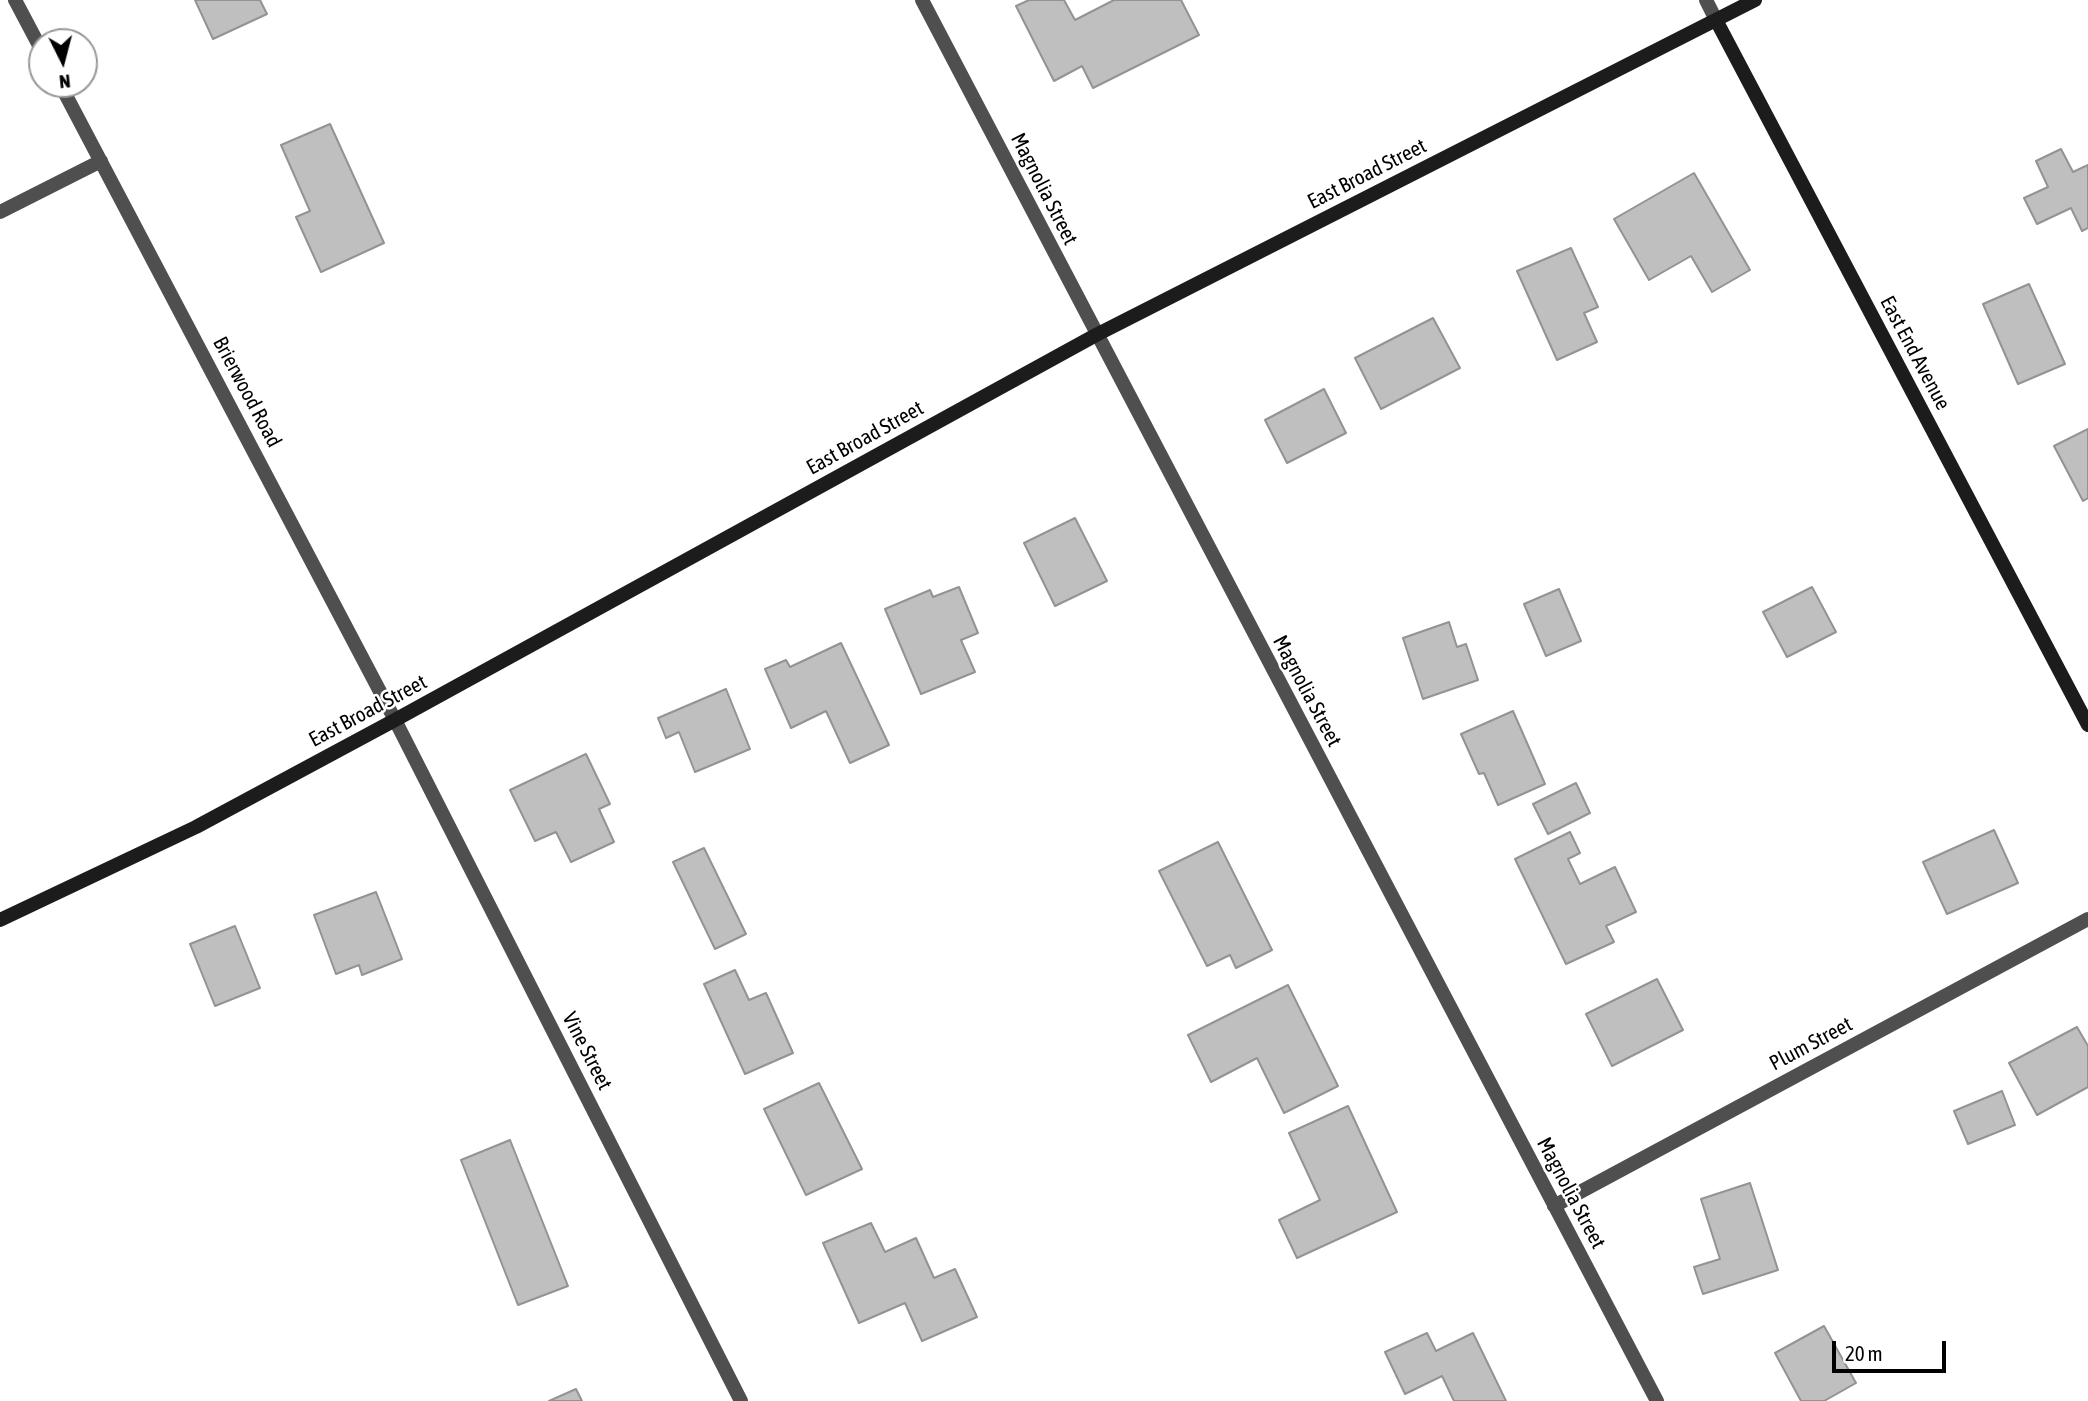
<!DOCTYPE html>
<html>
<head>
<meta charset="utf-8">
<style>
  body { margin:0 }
  #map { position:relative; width:2088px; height:1401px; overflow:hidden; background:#fff; font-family:"Asap Condensed",sans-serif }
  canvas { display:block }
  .north { position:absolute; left:28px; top:28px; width:70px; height:70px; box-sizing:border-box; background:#fff; border:2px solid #999; border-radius:50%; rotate:174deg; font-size:19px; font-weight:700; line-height:28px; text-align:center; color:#000 }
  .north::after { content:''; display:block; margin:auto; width:24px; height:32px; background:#000; clip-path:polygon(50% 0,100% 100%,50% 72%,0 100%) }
  .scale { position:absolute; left:1832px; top:1341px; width:114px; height:32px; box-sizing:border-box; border:4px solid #000; border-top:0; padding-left:9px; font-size:21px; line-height:24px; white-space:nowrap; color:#000; -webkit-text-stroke:5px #fff; paint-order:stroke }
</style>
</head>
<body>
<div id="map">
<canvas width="2088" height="1401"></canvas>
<div class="north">N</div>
<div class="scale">20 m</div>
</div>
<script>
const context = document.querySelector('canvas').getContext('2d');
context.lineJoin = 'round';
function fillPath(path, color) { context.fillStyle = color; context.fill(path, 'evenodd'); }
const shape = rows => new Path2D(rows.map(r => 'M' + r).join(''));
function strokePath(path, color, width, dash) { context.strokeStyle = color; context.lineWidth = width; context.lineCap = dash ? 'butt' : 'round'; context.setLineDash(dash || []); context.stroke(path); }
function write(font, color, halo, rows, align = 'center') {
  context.font = font + ' "Asap Condensed",sans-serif'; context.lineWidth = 5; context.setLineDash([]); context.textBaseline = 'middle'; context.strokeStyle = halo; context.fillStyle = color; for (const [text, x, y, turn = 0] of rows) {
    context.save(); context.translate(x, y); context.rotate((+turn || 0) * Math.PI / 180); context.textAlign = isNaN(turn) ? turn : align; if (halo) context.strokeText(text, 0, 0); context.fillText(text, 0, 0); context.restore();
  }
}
const building = shape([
  [195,0,260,0,267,14,213,39,195,0],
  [1029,0,1064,0,1075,20,1114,0,1181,0,1199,35,1093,88,1082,66,1054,81,1016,6,1029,0],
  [330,124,384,243,321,272,296,217,310,211,281,145,330,124],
  [2061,149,2073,172,2088,165,2088,228,2082,231,2071,208,2037,224,2024,198,2048,187,2036,161,2061,149],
  [1694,173,1750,270,1712,292,1691,256,1649,280,1614,219,1694,173],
  [1571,248,1598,307,1584,313,1597,342,1557,360,1517,271,1571,248],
  [2029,284,2065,364,2018,384,1983,304,2029,284],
  [1433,318,1460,368,1381,409,1355,358,1433,318],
  [1324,389,1346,433,1287,463,1265,420,1324,389],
  [2088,429,2088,498,2083,501,2054,446,2088,429],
  [1075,518,1107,581,1055,606,1024,543,1075,518],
  [959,587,978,633,961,640,975,672,921,694,885,609,930,590,933,597,959,587],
  [1812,587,1836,632,1787,657,1763,612,1812,587],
  [1559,589,1581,641,1546,656,1524,604,1559,589],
  [1449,622,1457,647,1466,644,1478,680,1423,699,1403,638,1449,622],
  [841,643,889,745,850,763,826,711,791,728,765,669,786,660,790,667,841,643],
  [726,689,750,749,695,772,679,732,666,738,658,718,726,689],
  [1513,711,1545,784,1498,805,1484,773,1479,774,1461,734,1513,711],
  [586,754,610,804,599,809,614,842,571,862,556,832,535,841,510,790,586,754],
  [1576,783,1590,813,1548,834,1533,804,1576,783],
  [1994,830,2018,883,1947,914,1923,862,1994,830],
  [1570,832,1580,853,1568,859,1580,884,1615,867,1636,912,1606,926,1614,942,1566,964,1515,859,1570,832],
  [1218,842,1272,950,1236,968,1230,955,1207,966,1159,871,1218,842],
  [704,848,746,934,715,949,673,862,704,848],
  [376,892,402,959,362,975,359,965,336,974,314,915,376,892],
  [235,926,260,988,215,1006,190,944,235,926],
  [735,970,749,1000,766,993,793,1053,745,1074,704,984,735,970],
  [1657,979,1683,1030,1612,1066,1586,1014,1657,979],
  [1288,985,1338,1086,1284,1113,1257,1058,1211,1082,1188,1035,1288,985],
  [2077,1027,2088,1046,2088,1087,2037,1115,2009,1063,2077,1027],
  [819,1083,862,1169,806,1195,764,1109,819,1083],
  [2002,1091,2015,1125,1968,1144,1954,1111,2002,1091],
  [1348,1106,1397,1212,1297,1258,1279,1220,1320,1200,1289,1133,1348,1106],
  [510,1140,568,1286,518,1305,461,1160,510,1140],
  [1750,1183,1778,1270,1703,1294,1694,1267,1720,1259,1701,1199,1750,1183],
  [871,1223,885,1252,916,1238,934,1278,955,1269,977,1317,922,1341,905,1303,859,1323,823,1243,871,1223],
  [1824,1326,1856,1383,1824,1401,1801,1401,1775,1353,1824,1326],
  [1427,1333,1436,1351,1473,1333,1506,1401,1454,1401,1442,1376,1405,1394,1385,1352,1427,1333],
  [576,1389,582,1401,549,1401,576,1389]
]);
fillPath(building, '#bfbfbf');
strokePath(building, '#939393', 2);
strokePath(shape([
  [15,0,42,51],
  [922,0,1657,1401],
  [1706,0,1716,20],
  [60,84,395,720,741,1401],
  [0,212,101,161],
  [1554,1206,2088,919]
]), '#4f4f4f', 14);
strokePath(shape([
  [1716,20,2088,725],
  [0,920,196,827,395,720,1096,335,1755,0]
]), '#1c1c1c', 14);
write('21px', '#000', '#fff', [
  ["East Broad Street",1367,174,-27],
  ["Magnolia Street",1044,189,63],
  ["East End Avenue",1915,353,62],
  ["Brierwood Road",247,392,62],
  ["East Broad Street",865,438,-29],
  ["Magnolia Street",1307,691,62],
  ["East Broad Street",368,711,-28],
  ["Plum Street",1811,1044,-28],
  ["Vine Street",587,1051,63],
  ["Magnolia Street",1571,1193,62]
]);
</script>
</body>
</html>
